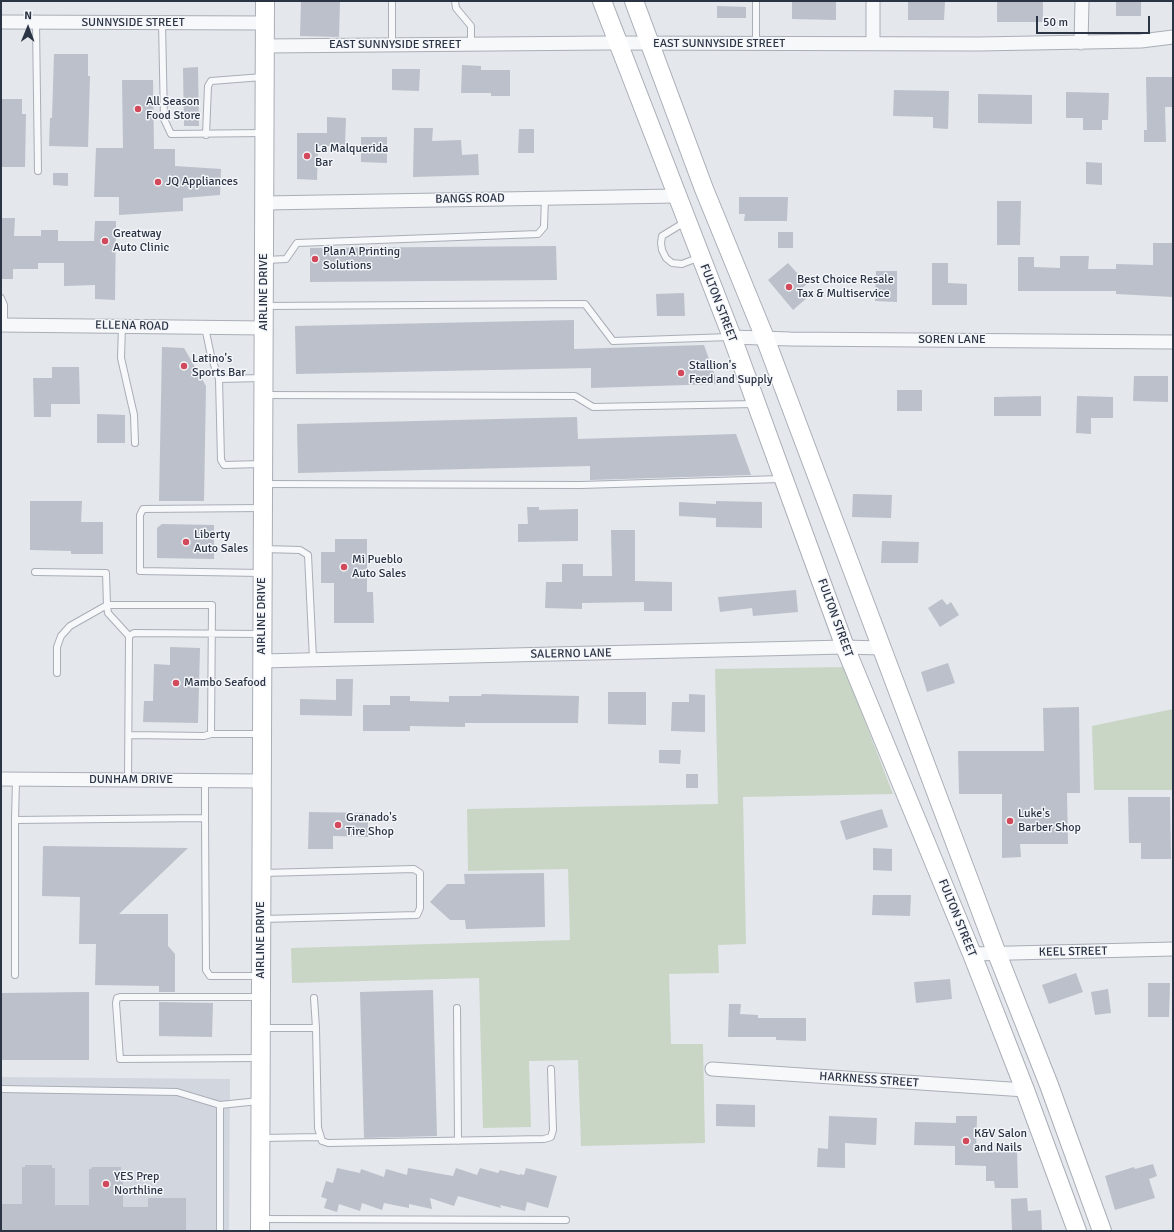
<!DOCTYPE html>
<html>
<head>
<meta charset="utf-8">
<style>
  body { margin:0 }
  #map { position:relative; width:1174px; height:1232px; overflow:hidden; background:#e4e7ec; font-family:Signika,sans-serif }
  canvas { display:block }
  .frame { position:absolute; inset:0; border:2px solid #2b3445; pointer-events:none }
  .north { position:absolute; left:8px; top:8px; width:40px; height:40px; -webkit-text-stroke:3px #f4f6f9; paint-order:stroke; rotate:1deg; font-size:11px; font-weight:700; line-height:16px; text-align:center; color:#2b3445 }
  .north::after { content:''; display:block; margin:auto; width:14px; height:18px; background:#2b3445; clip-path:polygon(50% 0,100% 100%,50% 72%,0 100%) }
  .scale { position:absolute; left:1036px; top:16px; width:114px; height:18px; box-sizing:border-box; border:2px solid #2b3445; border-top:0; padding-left:5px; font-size:12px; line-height:14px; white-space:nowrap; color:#2b3445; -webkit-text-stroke:3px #f4f6f9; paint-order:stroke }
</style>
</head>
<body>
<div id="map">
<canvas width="1174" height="1232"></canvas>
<div class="frame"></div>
<div class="north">N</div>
<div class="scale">50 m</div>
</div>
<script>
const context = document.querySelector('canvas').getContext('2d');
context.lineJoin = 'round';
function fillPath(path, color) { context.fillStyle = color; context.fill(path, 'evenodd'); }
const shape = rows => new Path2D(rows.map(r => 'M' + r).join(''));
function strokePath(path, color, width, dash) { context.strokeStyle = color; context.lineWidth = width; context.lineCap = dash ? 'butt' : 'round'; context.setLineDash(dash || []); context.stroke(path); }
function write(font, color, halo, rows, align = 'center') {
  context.font = font + ' Signika,sans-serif'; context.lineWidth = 3; context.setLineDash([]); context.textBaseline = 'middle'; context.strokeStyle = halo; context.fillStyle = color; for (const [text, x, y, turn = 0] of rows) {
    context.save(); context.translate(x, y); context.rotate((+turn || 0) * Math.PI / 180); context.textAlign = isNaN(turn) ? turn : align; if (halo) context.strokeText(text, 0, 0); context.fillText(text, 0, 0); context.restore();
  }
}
fillPath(shape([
  [1,1077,230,1079,229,1231,1,1231]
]), '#d2d6de');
fillPath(shape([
  [844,667,893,794,743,797,746,944,718,945,719,973,669,974,671,1044,703,1044,705,1143,581,1146,578,1060,529,1061,531,1127,483,1128,479,978,292,983,291,948,570,940,568,869,468,871,467,809,718,804,715,669],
  [1173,709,1173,790,1094,790,1092,726]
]), '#c9d6c5');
fillPath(shape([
  [301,1,340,1,339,37,300,36],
  [792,1,836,1,836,20,792,19],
  [908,1,945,1,944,20,908,20],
  [997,1,1043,1,1043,22,997,22],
  [1116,1,1141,1,1141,16,1116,16],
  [717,6,746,7,746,18,717,18],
  [54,54,88,54,88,76,90,76,88,147,49,146,50,118,52,118],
  [462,65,481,66,481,70,510,70,510,96,491,96,491,93,461,93],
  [198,67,199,126,184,126,183,68],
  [392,69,420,69,419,91,392,90],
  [1146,77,1173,77,1173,107,1165,107,1166,142,1144,142,1144,130,1147,130],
  [122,80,153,80,154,149,175,149,175,166,221,169,220,195,183,198,183,211,119,215,119,197,94,197,96,148,123,148],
  [894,90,949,91,948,129,933,128,933,117,893,116],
  [1066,92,1109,93,1108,120,1102,120,1102,130,1083,130,1083,118,1066,118],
  [978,94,1032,95,1032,124,978,123],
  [1,99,22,99,22,114,26,114,25,167,1,167],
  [327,117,346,118,345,146,318,146,317,180,297,179,297,133,327,133],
  [414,128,433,128,432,141,461,140,462,155,478,154,479,175,413,177],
  [519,129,534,129,534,153,518,153],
  [361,137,387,137,387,163,361,162],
  [1086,162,1102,163,1102,185,1086,184],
  [53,173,68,173,68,186,53,185],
  [739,197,788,197,787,221,744,221,745,214,739,214],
  [997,201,1021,201,1020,245,997,245],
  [1,218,15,218,14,236,41,236,41,230,58,230,58,241,94,241,95,221,116,221,115,300,95,299,95,285,64,286,64,263,38,263,38,269,13,269,13,279,1,279],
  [778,232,793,232,793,248,778,248],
  [1153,243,1173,243,1173,297,1116,294,1116,291,1018,291,1018,257,1034,257,1034,267,1060,268,1060,256,1089,256,1088,269,1116,269,1116,264,1153,265],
  [556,246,557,280,310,282,310,248],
  [788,263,807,284,801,289,808,297,793,310,768,280],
  [932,263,948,263,948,283,967,284,967,305,932,305],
  [876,271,897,271,897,302,875,301],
  [684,293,685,316,657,316,656,294],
  [574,320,574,349,704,345,718,384,591,388,591,368,296,374,295,326],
  [162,347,184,348,206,386,204,501,159,501],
  [52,367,79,367,80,404,51,404,51,417,34,417,33,378,52,378],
  [1134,376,1168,376,1168,402,1133,401],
  [897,390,922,390,922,411,897,411],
  [1041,396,1041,416,994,416,994,397],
  [1077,396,1113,397,1113,418,1091,418,1091,434,1076,433],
  [97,414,125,415,125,443,97,443],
  [577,417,578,439,736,434,751,475,590,480,590,466,298,473,297,424],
  [853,494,892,495,891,518,852,517],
  [30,501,82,501,81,522,103,522,103,554,71,554,71,551,30,550],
  [716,501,762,502,762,528,716,527,716,518,679,516,679,502,716,504],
  [527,507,539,507,539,510,578,509,578,541,518,542,518,524,528,524],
  [162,524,214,525,214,559,157,558,157,528],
  [611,530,635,530,635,581,672,582,672,611,644,611,644,602,582,603,582,609,545,608,546,582,562,582,562,564,583,564,583,576,612,576],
  [335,539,367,539,367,592,373,592,374,623,334,623,334,583,321,583,321,552,335,552],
  [882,541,919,542,918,563,881,563],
  [796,590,798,612,753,616,752,608,720,612,718,597],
  [942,599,947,605,951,602,959,615,940,627,928,608],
  [170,647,200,648,198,723,143,722,144,701,153,701,154,664,170,665],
  [948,663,955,683,927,692,921,672],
  [336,679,353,679,352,716,300,715,300,699,336,700],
  [608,692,646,692,646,725,608,724],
  [482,694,579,696,578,723,465,723,465,727,410,726,410,731,363,731,363,705,390,705,390,696,410,696,410,701,449,702,449,696,481,696],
  [689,694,705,695,705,732,671,731,672,702,689,702],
  [1079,707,1080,793,1067,793,1068,844,1020,844,1021,857,1002,858,1002,794,959,794,958,751,1044,751,1043,708],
  [659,750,681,750,680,764,659,763],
  [686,774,698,774,698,788,686,788],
  [1128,797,1170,797,1171,859,1141,859,1141,843,1129,843],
  [882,809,888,827,846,840,840,821],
  [309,812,368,813,368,837,333,836,333,849,308,849],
  [43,846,188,848,119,914,168,914,168,946,175,954,175,992,159,992,159,986,95,985,96,944,79,944,80,897,42,896],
  [873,848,892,849,892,871,873,870],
  [544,873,545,927,466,929,465,920,450,920,430,902,447,884,465,884,464,874],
  [873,895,911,895,910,916,872,915],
  [1076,973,1083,992,1049,1004,1042,985],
  [950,979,952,999,916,1003,914,982],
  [1148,983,1170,983,1169,1017,1148,1017],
  [1108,989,1111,1013,1095,1015,1091,992],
  [433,990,437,1136,364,1138,360,992],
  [89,992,89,1060,1,1060,1,993],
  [159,1002,213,1003,212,1037,159,1036],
  [729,1004,741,1004,740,1014,758,1015,758,1018,806,1018,806,1041,776,1040,776,1037,728,1037],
  [716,1104,755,1105,755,1127,716,1126],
  [829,1116,877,1118,876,1145,845,1143,845,1168,817,1167,818,1148,828,1149],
  [956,1116,977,1116,976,1153,1017,1151,1018,1188,995,1188,994,1181,986,1181,986,1166,955,1165,955,1146,914,1145,915,1122,956,1123],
  [1153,1164,1157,1176,1149,1179,1155,1198,1115,1210,1105,1176,1134,1167,1135,1169],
  [25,1165,52,1165,52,1168,55,1168,55,1205,89,1205,89,1169,91,1169,92,1167,121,1167,121,1170,123,1170,123,1207,148,1207,148,1198,186,1198,186,1231,1,1231,1,1204,22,1204,22,1167,25,1167],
  [337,1168,360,1173,361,1169,384,1177,386,1169,407,1175,408,1168,453,1176,456,1168,477,1175,480,1168,498,1173,500,1170,520,1175,520,1174,524,1175,526,1168,557,1176,548,1208,527,1202,525,1211,500,1205,501,1208,458,1196,454,1206,430,1198,432,1209,409,1204,409,1208,384,1203,382,1210,362,1203,360,1211,339,1204,337,1212,324,1208,327,1199,321,1197,326,1181,333,1183],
  [1027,1198,1028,1211,1041,1210,1042,1231,1012,1231,1011,1199]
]), '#bbc0ca');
const lane = shape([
  [392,1,392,45],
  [455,1,456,8,471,26,471,44],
  [36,23,38,171],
  [162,23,164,119,171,134,262,133],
  [756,43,756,1],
  [206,135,208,86,211,81,263,77],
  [685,222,662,236,661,243,662,250,666,258,672,263,682,264,700,257],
  [266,260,286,259,297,243,538,234,544,227,545,197],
  [1,298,4,305,4,325],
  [265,306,585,304,613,341,730,337],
  [122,326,121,358,134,415,135,443],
  [205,327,211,356,219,379,221,460,224,465,261,464],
  [219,379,262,378],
  [265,395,575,396,593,407,755,404],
  [265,484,581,485,781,479],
  [264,549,300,550,308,555,313,659],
  [35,572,106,573,107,605,212,605,211,734,204,736,130,735],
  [261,573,140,571,140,515,143,509,261,508],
  [129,636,134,633,261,634],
  [57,673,57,647,61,636,70,626,107,605,108,613,129,636],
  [211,734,260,734],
  [16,780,15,820,205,818,205,781],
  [128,780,129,636],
  [205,818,206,970,210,976,259,976],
  [263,873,414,869,420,873,420,908,417,915,263,919],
  [15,975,15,820],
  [457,1008,458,1141],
  [262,1028,316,1028,314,998],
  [316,1028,318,1128,322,1141,328,1143,544,1139,551,1137,553,1130,551,1069],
  [259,1058,120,1059,116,1003,117,998,121,997,259,997],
  [1,1089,177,1092,220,1105,259,1101],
  [220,1105,220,1231],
  [262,1138,319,1137],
  [262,1219,566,1220]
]);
const street = shape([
  [1,22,265,23],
  [873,43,873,1],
  [1081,43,1082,1],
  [265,46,606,43,979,44,1141,41,1173,37],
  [264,203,676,196],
  [1,325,264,328],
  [732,337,790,339,1173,342],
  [262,661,845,647,880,648],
  [1,779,262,781],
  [972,954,1173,949],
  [712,1069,1025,1090]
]);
const secondary = shape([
  [602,1,732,337,845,647,972,954,1025,1090,1077,1231],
  [634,1,704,189,765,338,994,946,1049,1085,1102,1231],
  [260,1231,265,1]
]);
strokePath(lane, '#a9aeb7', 8);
strokePath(street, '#a9aeb7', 15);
strokePath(secondary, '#a9aeb7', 20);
strokePath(lane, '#f7f8fa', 6);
strokePath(street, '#f7f8fa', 13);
strokePath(secondary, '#fff', 18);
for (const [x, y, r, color] of [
  [138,109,4,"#d1495b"],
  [307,156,4,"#d1495b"],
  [158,182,4,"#d1495b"],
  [105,241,4,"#d1495b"],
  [315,259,4,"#d1495b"],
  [789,287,4,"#d1495b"],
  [184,366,4,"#d1495b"],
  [681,373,4,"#d1495b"],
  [186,542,4,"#d1495b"],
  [344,567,4,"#d1495b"],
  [176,683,4,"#d1495b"],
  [1010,821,4,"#d1495b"],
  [338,825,4,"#d1495b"],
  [966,1141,4,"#d1495b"],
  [106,1184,4,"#d1495b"]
]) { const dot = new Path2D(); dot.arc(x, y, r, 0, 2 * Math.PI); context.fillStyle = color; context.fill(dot); strokePath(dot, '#f4f6f9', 1.5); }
write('12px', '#2b3445', '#f4f6f9', [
  ["SUNNYSIDE STREET",133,23],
  ["EAST SUNNYSIDE STREET",719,44],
  ["EAST SUNNYSIDE STREET",395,45],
  ["BANGS ROAD",470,199,-1],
  ["AIRLINE DRIVE",264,292,-90],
  ["FULTON STREET",718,303,69],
  ["ELLENA ROAD",132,326,1],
  ["SOREN LANE",952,340],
  ["AIRLINE DRIVE",262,616,-90],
  ["FULTON STREET",835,618,70],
  ["SALERNO LANE",571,654,-1],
  ["DUNHAM DRIVE",131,780],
  ["FULTON STREET",957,918,68],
  ["AIRLINE DRIVE",261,940,-90],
  ["KEEL STREET",1073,952,-1],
  ["HARKNESS STREET",869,1080,4]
]);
write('12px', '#2b3445', '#f4f6f9', [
  ["All Season",146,102],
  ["Food Store",146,116],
  ["La Malquerida",315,149],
  ["Bar",315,163],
  ["JQ Appliances",166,182],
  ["Greatway",113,234],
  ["Auto Clinic",113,248],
  ["Plan A Printing",323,252],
  ["Solutions",323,266],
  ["Best Choice Resale",797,280],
  ["Tax & Multiservice",797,294],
  ["Latino's",192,359],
  ["Sports Bar",192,373],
  ["Stallion's",689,366],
  ["Feed and Supply",689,380],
  ["Liberty",194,535],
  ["Auto Sales",194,549],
  ["Mi Pueblo",352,560],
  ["Auto Sales",352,574],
  ["Mambo Seafood",184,683],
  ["Luke's",1018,814],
  ["Barber Shop",1018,828],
  ["Granado's",346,818],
  ["Tire Shop",346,832],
  ["K&V Salon",974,1134],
  ["and Nails",974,1148],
  ["YES Prep",114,1177],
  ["Northline",114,1191]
], 'left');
</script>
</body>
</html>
